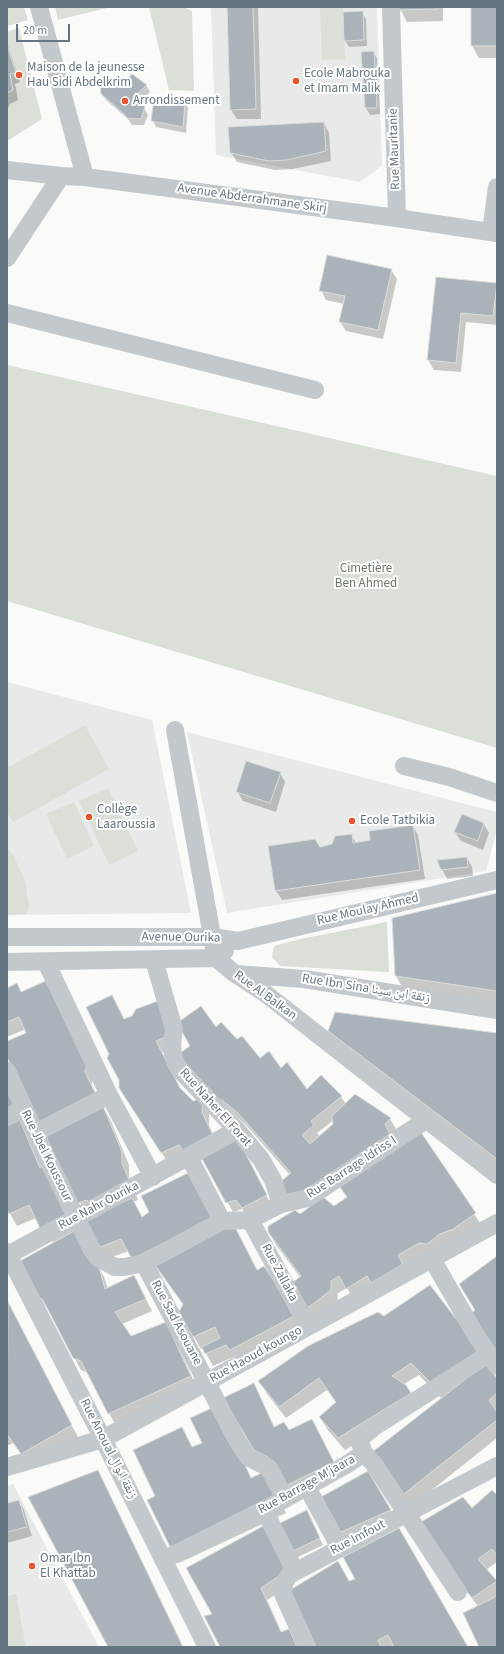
<!DOCTYPE html>
<html>
<head>
<meta charset="utf-8">
<style>
  body { margin:0 }
  #map { position:relative; width:504px; height:1654px; overflow:hidden; background:#fafaf8; font-family:"Source Sans 3",sans-serif }
  canvas { display:block }
  .frame { position:absolute; inset:0; border:8px solid #657683; pointer-events:none }
  .scale { position:absolute; left:16px; top:24px; width:54px; height:18px; box-sizing:border-box; border:2px solid #657683; border-top:0; padding-left:5px; font-size:12px; line-height:14px; white-space:nowrap; color:#657683; -webkit-text-stroke:3px #fff; paint-order:stroke }
</style>
</head>
<body>
<div id="map">
<canvas width="504" height="1654"></canvas>
<div class="frame"></div>
<div class="scale">20 m</div>
</div>
<script>
const context = document.querySelector('canvas').getContext('2d');
context.lineJoin = 'round';
function fillPath(path, color) { context.fillStyle = color; context.fill(path, 'evenodd'); }
const shape = rows => new Path2D(rows.map(r => 'M' + r).join(''));
function strokePath(path, color, width, dash) { context.strokeStyle = color; context.lineWidth = width; context.lineCap = dash ? 'butt' : 'round'; context.setLineDash(dash || []); context.stroke(path); }
function write(font, color, halo, rows, align = 'center') {
  context.font = font + ' "Source Sans 3","Noto Naskh Arabic",sans-serif'; context.lineWidth = 4; context.setLineDash([]); context.textBaseline = 'middle'; context.strokeStyle = halo; context.fillStyle = color; for (const [text, x, y, turn = 0] of rows) {
    context.save(); context.translate(x, y); context.rotate((+turn || 0) * Math.PI / 180); context.textAlign = isNaN(turn) ? turn : align; if (halo) context.strokeText(text, 0, 0); context.fillText(text, 0, 0); context.restore();
  }
}
fillPath(shape([
  [211,7,377,7,382,166,360,182,216,155],
  [7,682,152,720,191,913,7,915],
  [187,732,497,812,497,829,486,871,227,913],
  [13,1484,99,1647,7,1647,7,1486]
]), '#e8e9e9');
fillPath(shape([
  [7,7,24,7,28,20,7,26],
  [55,7,111,7,58,20],
  [149,7,184,7,192,11,194,91,169,90],
  [320,7,343,7,345,59,322,60],
  [19,28,42,119,7,141,7,32],
  [7,365,497,476,497,748,7,601],
  [85,725,109,769,13,822,7,812,7,768],
  [108,788,138,851,109,865,79,801],
  [74,802,94,846,67,859,46,814],
  [7,848,13,855,25,880,29,907,26,914,7,915],
  [387,922,389,972,280,966,272,957,274,946,300,939],
  [16,1594,26,1647,7,1647,7,1596]
]), '#dadfd7');
fillPath(shape([
  [228,7,258,7,261,119,237,119,231,110],
  [399,7,443,7,443,21,407,22],
  [472,7,497,7,497,58,479,58,472,46],
  [362,12,366,19,367,46,349,47,345,41],
  [7,43,20,82,15,84,18,100,10,104,7,110],
  [373,52,377,58,380,114,370,115,366,108,362,53],
  [124,84,146,85,150,92,140,101,148,115,144,125,132,125,128,119,106,100,102,94],
  [185,102,188,108,186,133,156,127,153,121],
  [324,123,329,133,331,161,293,169,275,170,237,162,231,152],
  [391,270,397,279,383,339,346,331,340,322,344,304,326,300,321,290],
  [437,278,496,284,497,286,497,325,466,322,461,372,434,370,428,360],
  [280,773,285,782,276,812,243,801,237,791],
  [462,815,484,824,489,833,483,850,461,841,455,832],
  [413,826,418,835,425,879,282,900,276,891,320,848,333,845,351,835,356,843,371,841],
  [467,858,472,867,473,876,447,879,442,869],
  [497,894,497,1002,403,988,396,976],
  [50,981,93,1077,92,1085,102,1107,110,1119,129,1165,129,1177,138,1200,133,1202,142,1218,257,1271,302,1327,213,1366,203,1348,201,1349,180,1312,183,1305,154,1263,129,1251,103,1260,86,1214,7,1054,7,1043,27,1034,26,1029,7,1037,7,989,17,985,22,993],
  [112,996,124,1020,133,1017,137,1010,175,1048,162,1053,181,1091,193,1102,202,1099,209,1111,209,1125,219,1147,243,1148,271,1205,249,1217,242,1209,233,1212,204,1159,193,1164,169,1164,127,1100,110,1054],
  [216,1029,236,1040,259,1059,281,1070,307,1091,341,1097,346,1104,390,1119,397,1131,418,1129,482,1226,354,1300,347,1288,338,1293,337,1302,313,1320,296,1298,300,1277,276,1245,269,1232,300,1216,334,1207,348,1198,339,1184,297,1210,287,1195,290,1175,246,1125,186,1068],
  [334,1120,334,1125,320,1137,317,1133],
  [329,1031,497,1034,497,1165,336,1043],
  [7,1083,42,1169,104,1277,108,1289,134,1276,152,1311,122,1324,130,1337,173,1335,197,1388,116,1426,88,1373,81,1370,49,1311,46,1307,38,1295,56,1242,48,1241,36,1218,17,1226,7,1208],
  [7,1304,78,1437,29,1465,13,1443,7,1446],
  [384,1318,489,1369,497,1380,497,1411,496,1412,497,1414,497,1438,408,1509,379,1465,442,1399,419,1375,404,1384,418,1406,345,1450,327,1429,320,1417,336,1403,327,1390,286,1418,267,1394,260,1381],
  [253,1384,275,1428,289,1431,340,1475,295,1497,262,1463,224,1399],
  [182,1428,193,1448,203,1443,251,1479,273,1485,286,1513,179,1563,172,1551,157,1497],
  [368,1472,395,1519,347,1541,326,1508],
  [104,1484,183,1647,109,1647],
  [497,1497,497,1562,486,1570,497,1583,497,1647,480,1647,478,1606,424,1538],
  [19,1501,24,1510,32,1536,7,1543,7,1504],
  [310,1518,323,1545,296,1558,292,1551],
  [264,1526,294,1583,267,1600,282,1633,289,1630,298,1647,221,1647,213,1615],
  [349,1583,467,1647,317,1647]
]), '#0003');
const building = shape([
  [227,7,253,7,256,109,230,110,227,7],
  [398,7,437,7,437,9,399,10,398,7],
  [471,7,497,7,497,46,471,46,471,7],
  [363,11,364,40,344,41,343,12,363,11],
  [7,45,16,73,10,74,13,90,7,93,7,45],
  [374,51,377,108,365,108,361,52,374,51],
  [132,74,147,85,136,95,145,107,141,119,127,118,123,113,101,94,100,82,112,79,123,83,132,74],
  [154,97,185,101,183,127,151,121,154,97],
  [324,122,326,151,287,160,269,161,230,153,228,127,324,122],
  [327,255,392,269,378,330,339,322,345,296,319,291,327,255],
  [436,277,497,283,493,316,461,313,456,363,427,360,436,277],
  [246,761,281,772,270,803,236,792,246,761],
  [462,814,484,823,478,841,454,832,462,814],
  [413,825,420,870,275,891,268,846,315,839,320,847,332,844,335,836,352,834,353,843,370,840,369,831,413,825],
  [467,857,468,867,441,870,437,860,467,857],
  [497,893,497,991,395,976,392,918,497,893],
  [50,979,87,1064,85,1072,97,1097,37,1124,7,1057,7,1041,26,1033,19,1017,7,1022,7,988,17,983,21,992,50,979],
  [112,995,124,1019,132,1016,136,1009,158,1001,168,1036,156,1041,180,1088,193,1101,203,1098,202,1112,214,1138,185,1153,179,1145,161,1153,119,1088,119,1080,107,1058,109,1054,86,1007,112,995],
  [201,1006,216,1027,221,1022,237,1039,242,1036,260,1058,269,1051,281,1068,287,1062,307,1089,321,1075,342,1096,311,1121,314,1125,302,1135,310,1144,333,1124,332,1116,355,1094,391,1118,385,1124,390,1134,315,1184,289,1198,279,1183,291,1173,238,1113,222,1100,217,1099,177,1055,190,1046,177,1023,201,1006],
  [335,1012,497,1033,497,1159,328,1031,335,1012],
  [7,1083,19,1107,7,1113,7,1083],
  [103,1106,122,1152,122,1163,132,1187,92,1206,87,1200,78,1203,43,1135,103,1106],
  [19,1118,40,1168,46,1166,69,1218,40,1228,29,1205,9,1214,7,1210,7,1123,19,1118],
  [418,1128,476,1213,453,1229,440,1234,427,1244,419,1243,398,1255,403,1264,371,1283,367,1276,346,1289,339,1276,331,1281,331,1290,306,1309,288,1286,301,1276,268,1232,268,1226,295,1210,300,1214,323,1197,334,1206,347,1197,337,1183,418,1128],
  [237,1137,267,1195,242,1208,236,1200,226,1203,200,1155,237,1137],
  [190,1172,213,1218,132,1259,121,1239,95,1249,82,1222,132,1198,142,1217,149,1212,141,1196,190,1172],
  [233,1223,257,1270,264,1266,296,1315,230,1350,226,1345,205,1354,202,1347,220,1338,215,1327,193,1337,179,1312,183,1304,152,1261,233,1223],
  [76,1230,98,1263,105,1289,134,1275,146,1299,115,1312,131,1336,166,1322,191,1376,108,1414,81,1361,73,1358,43,1300,37,1295,20,1261,76,1230],
  [497,1256,497,1360,471,1314,475,1310,459,1284,497,1256],
  [430,1285,484,1355,434,1386,411,1363,392,1376,406,1385,411,1393,338,1438,319,1417,336,1402,319,1378,279,1407,258,1381,308,1346,378,1312,384,1316,430,1285],
  [8,1302,72,1425,21,1454,7,1434,8,1302],
  [485,1364,497,1378,497,1393,489,1400,497,1412,497,1420,400,1497,371,1453,485,1364],
  [254,1383,274,1427,284,1422,289,1430,312,1419,334,1462,287,1485,268,1457,254,1450,223,1398,254,1383],
  [214,1407,218,1407,251,1478,266,1471,280,1500,172,1551,147,1500,155,1496,133,1450,182,1427,192,1447,202,1443,190,1418,214,1407],
  [98,1470,183,1647,108,1647,28,1497,98,1470],
  [368,1471,391,1510,341,1532,319,1498,368,1471],
  [492,1490,497,1495,497,1555,492,1549,478,1559,497,1581,472,1598,416,1525,463,1497,472,1508,492,1490],
  [19,1500,27,1527,7,1532,7,1503,19,1500],
  [307,1510,320,1538,291,1552,278,1524,307,1510],
  [265,1525,288,1570,261,1588,281,1632,289,1629,297,1647,220,1647,204,1616,212,1614,186,1568,265,1525],
  [399,1528,468,1647,394,1647,388,1635,378,1640,381,1647,316,1647,290,1590,338,1561,349,1581,355,1579,343,1557,399,1528],
  [497,1596,497,1647,479,1647,463,1613,497,1596]
]);
fillPath(building, '#aab3b9');
strokePath(building, '#dcdcda', 1);
strokePath(shape([
  [39,7,85,177],
  [391,7,397,218],
  [7,170,61,176,85,177,397,218,497,233],
  [491,232,497,187],
  [7,258,61,176],
  [7,313,315,390],
  [175,730,216,958,234,973,266,994,497,1175],
  [404,766,449,777,497,793],
  [7,937,213,937,238,941,497,880],
  [154,960,172,1022,174,1029,172,1045,173,1055,176,1064,182,1072,237,1130,261,1159,273,1180,281,1204],
  [7,962,216,958,225,951],
  [46,962,109,1095,153,1177],
  [236,974,304,979,497,1010],
  [7,1071,46,1156,91,1248,98,1258,115,1267,124,1267,144,1263,222,1221,250,1220,281,1204,308,1198,426,1120],
  [7,1117,24,1109],
  [35,1133,109,1095],
  [189,1157,222,1221],
  [250,1220,308,1326],
  [7,1252,103,1439,207,1647],
  [8,1255,237,1130],
  [432,1259,477,1337,497,1366],
  [144,1263,238,1442,248,1457,269,1468,285,1499],
  [364,1453,360,1443,362,1437,374,1427,489,1354],
  [7,1467,103,1439,497,1223],
  [307,1487,340,1548],
  [264,1510,295,1571],
  [163,1560,285,1499,346,1465,364,1453,374,1464,458,1592],
  [307,1647,283,1594,284,1584,289,1575,497,1466]
]), '#c3c8cc', 18);
for (const [x, y, r, color] of [
  [19,75,4,"#e4572e"],
  [296,81,4,"#e4572e"],
  [125,101,4,"#e4572e"],
  [89,817,4,"#e4572e"],
  [352,821,4,"#e4572e"],
  [32,1566,4,"#e4572e"]
]) { const dot = new Path2D(); dot.arc(x, y, r, 0, 2 * Math.PI); context.fillStyle = color; context.fill(dot); strokePath(dot, '#fff', 1.5); }
write('13px', '#657683', '#fff', [
  ["Maison de la jeunesse",27,68],
  ["Hau Sidi Abdelkrim",27,83],
  ["Ecole Mabrouka",304,74],
  ["et Imam Malik",304,89],
  ["Arrondissement",133,101],
  ["Collège",97,810],
  ["Laaroussia",97,825],
  ["Ecole Tatbikia",360,821],
  ["Omar Ibn",40,1559],
  ["El Khattab",40,1574]
], 'left');
write('13px', '#657683', '#fff', [
  ["Rue Mauritanie",395,149,-92],
  ["Avenue Abderrahmane Skirj",252,199,8],
  ["Rue Moulay Ahmed",368,910,-13],
  ["Avenue Ourika",181,938,1],
  ["Rue Ibn Sina زنقة ابن سينا",366,989,9],
  ["Rue Al Balkan",265,996,36],
  ["Rue Naher El Forat",215,1108,48],
  ["Rue Jbel Koussour",46,1156,64],
  ["Rue Barrage Idriss I",352,1168,-33],
  ["Rue Nahr Ourika",99,1206,-28],
  ["Rue Zallaka",279,1273,62],
  ["Rue Sad Asouane",176,1323,62],
  ["Rue Haoud koungo",256,1355,-29],
  ["Rue Anoual زنقة انوال",108,1449,63],
  ["Rue Barrage M'jaara",307,1485,-29],
  ["Rue Imfout",358,1538,-28]
]);
write('13px', '#687a64', '#fff', [
  ["Cimetière",366,569],
  ["Ben Ahmed",366,584]
]);
</script>
</body>
</html>
